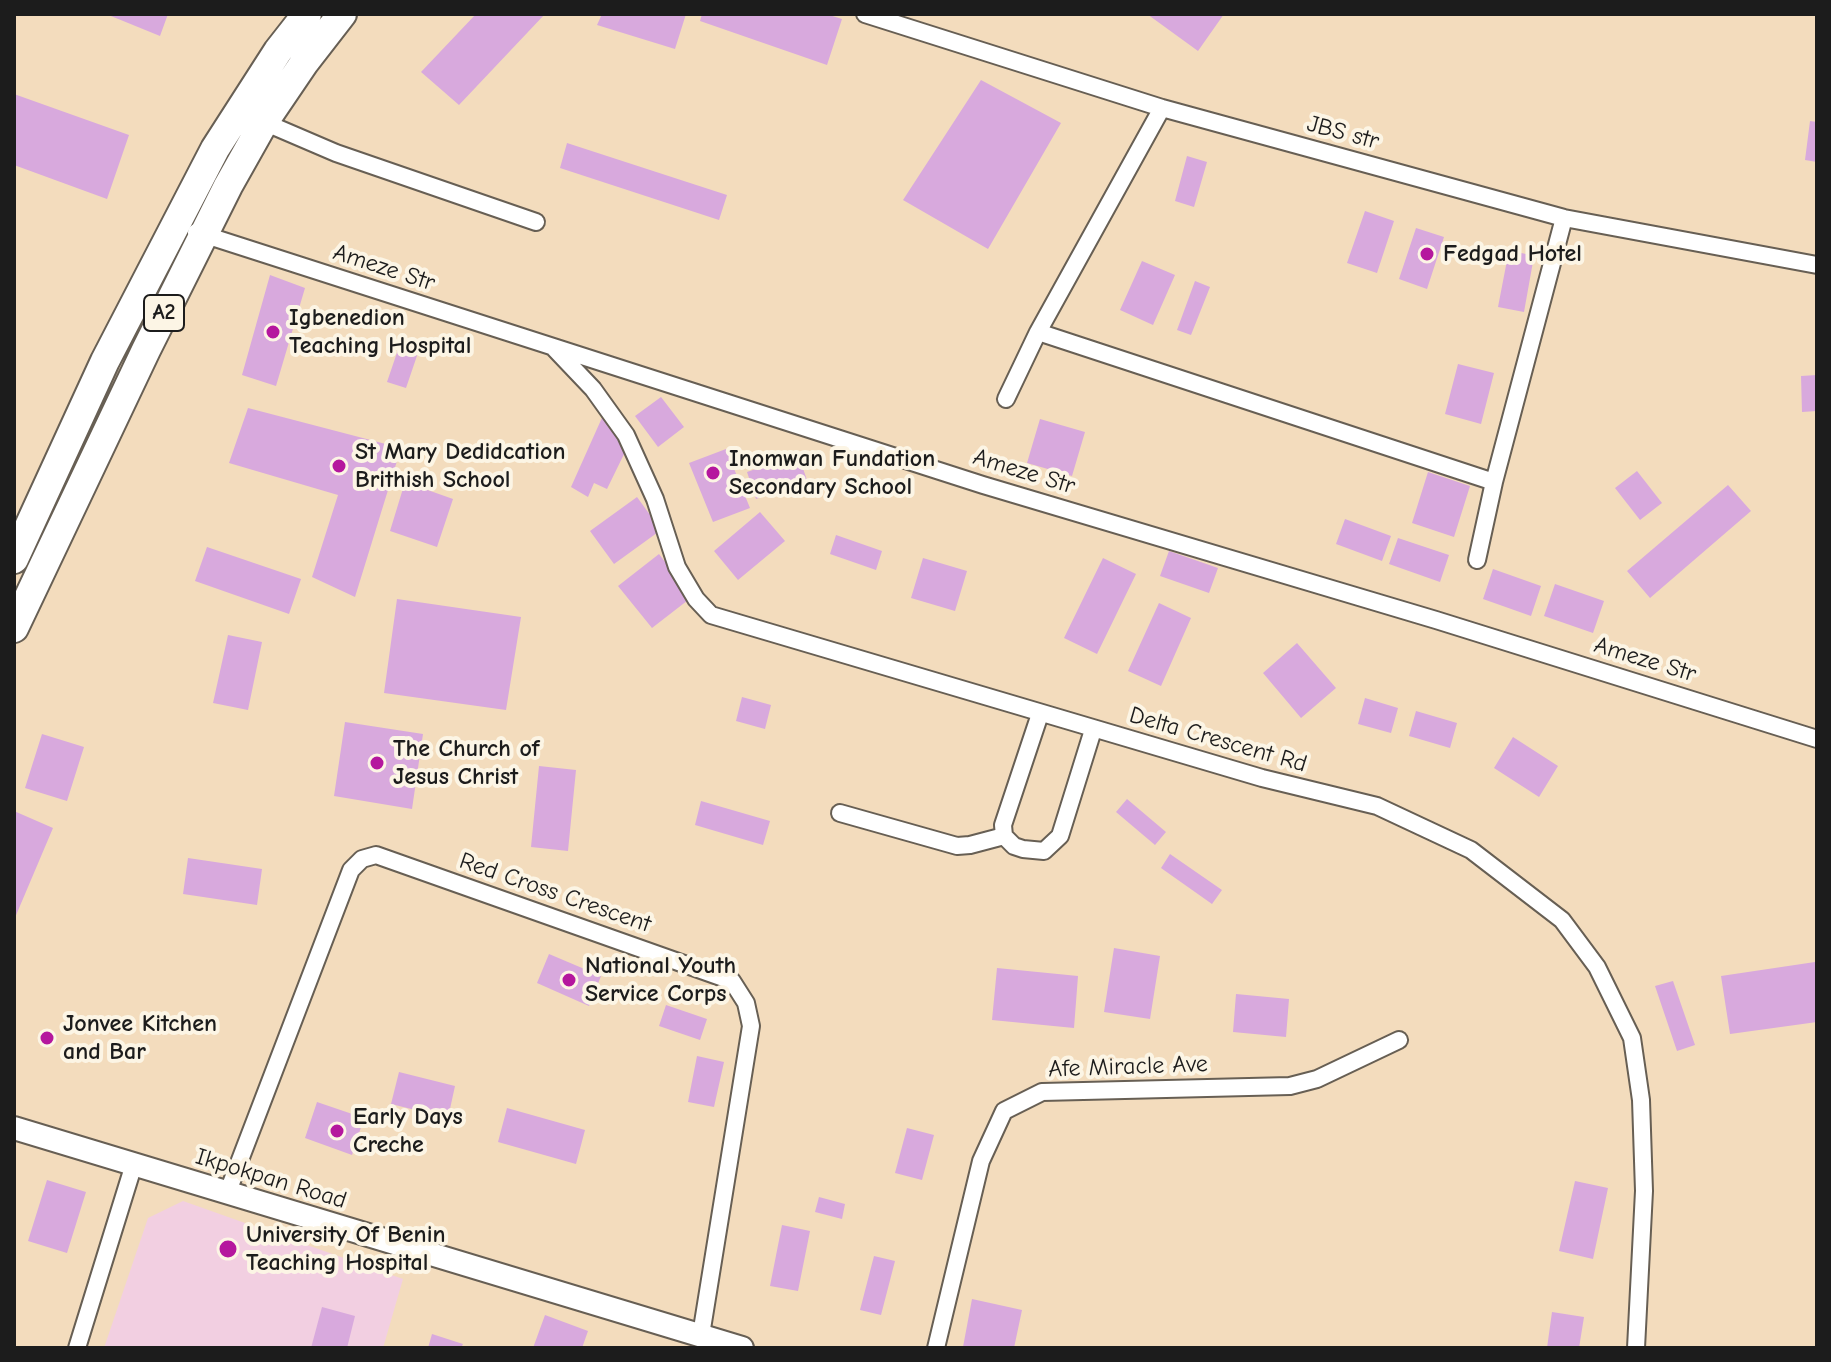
<!DOCTYPE html>
<html>
<head>
<meta charset="utf-8">
<style>
  body { margin:0 }
  #map { position:relative; width:1831px; height:1362px; overflow:hidden; background:#f3dcbd; font-family:"Comic Neue",sans-serif }
  canvas { display:block }
  .frame { position:absolute; inset:0; border:16px solid #1c1c1c; pointer-events:none }
</style>
</head>
<body>
<div id="map">
<canvas width="1831" height="1362"></canvas>
<div class="frame"></div>
</div>
<script>
const context = document.querySelector('canvas').getContext('2d');
context.lineJoin = 'round';
function fillPath(path, color) { context.fillStyle = color; context.fill(path, 'evenodd'); }
const shape = rows => new Path2D(rows.map(r => 'M' + r).join(''));
function strokePath(path, color, width, dash) { context.strokeStyle = color; context.lineWidth = width; context.lineCap = dash ? 'butt' : 'round'; context.setLineDash(dash || []); context.stroke(path); }
function write(font, color, halo, rows, align = 'center') {
  context.font = font + ' "Comic Neue",sans-serif'; context.lineWidth = 8; context.setLineDash([]); context.textBaseline = 'middle'; context.strokeStyle = halo; context.fillStyle = color; for (const [text, x, y, turn = 0] of rows) {
    context.save(); context.translate(x, y); context.rotate((+turn || 0) * Math.PI / 180); context.textAlign = isNaN(turn) ? turn : align; if (halo) context.strokeText(text, 0, 0); context.fillText(text, 0, 0); context.restore();
  }
}
fillPath(shape([
  [183,1201,403,1279,383,1348,104,1348,148,1218]
]), '#f2cfe1');
fillPath(shape([
  [106,14,168,14,160,36],
  [476,14,545,14,459,105,421,72],
  [602,14,686,14,675,49,597,25],
  [702,14,826,14,842,19,827,65,700,21],
  [1147,14,1224,14,1198,51],
  [981,80,1061,123,988,249,903,200],
  [14,94,129,135,107,199,14,165],
  [1810,121,1817,122,1817,162,1805,160],
  [567,143,727,195,719,220,560,168],
  [1187,156,1207,162,1194,207,1175,201],
  [1365,211,1394,221,1377,273,1347,263],
  [1416,228,1444,237,1427,289,1399,279],
  [1509,250,1534,256,1524,312,1498,307],
  [1142,261,1175,275,1153,325,1120,310],
  [270,275,305,288,276,386,242,375],
  [1195,281,1210,287,1191,335,1177,330],
  [402,338,421,344,406,388,387,382],
  [1458,364,1494,373,1481,424,1445,414],
  [1817,375,1817,411,1802,412,1801,376],
  [661,397,684,427,658,447,635,416],
  [248,408,401,448,355,597,312,577,338,495,229,463],
  [605,411,626,450,607,489,594,483,588,497,571,487],
  [1040,419,1085,432,1072,476,1027,463],
  [726,449,750,508,713,522,689,463],
  [798,454,807,480,756,499,747,472],
  [1637,471,1662,503,1640,520,1615,488],
  [1428,472,1470,486,1454,537,1412,523],
  [405,482,453,499,437,547,390,531],
  [1728,485,1751,511,1650,598,1627,571],
  [637,497,661,530,614,564,590,531],
  [760,512,785,541,738,580,714,551],
  [1345,519,1391,536,1382,561,1336,544],
  [836,535,882,551,876,570,830,554],
  [1398,538,1449,555,1440,582,1389,564],
  [207,547,301,579,289,614,195,581],
  [1169,551,1218,568,1209,593,1160,576],
  [659,554,692,597,652,628,618,586],
  [923,558,967,571,955,611,911,598],
  [1103,558,1136,574,1097,654,1064,638],
  [1493,569,1541,586,1531,616,1483,599],
  [1555,584,1604,601,1593,633,1544,616],
  [397,599,521,617,506,710,384,693],
  [1159,603,1191,618,1161,686,1128,671],
  [228,635,262,642,248,710,213,703],
  [1297,643,1336,688,1301,718,1263,673],
  [742,697,771,705,765,729,736,721],
  [1365,698,1398,708,1391,733,1358,724],
  [1416,711,1457,723,1450,748,1409,736],
  [345,722,423,734,412,809,334,796],
  [42,734,84,747,67,801,25,788],
  [1513,737,1558,766,1539,797,1494,768],
  [539,766,576,770,568,851,531,847],
  [1127,799,1166,832,1155,845,1116,812],
  [701,801,770,821,763,845,695,825],
  [14,811,53,828,14,920],
  [1170,854,1222,890,1212,904,1161,868],
  [188,858,262,869,257,905,183,894],
  [1114,948,1160,956,1150,1019,1104,1012],
  [549,954,601,976,589,1006,537,983],
  [1815,962,1817,1022,1730,1034,1721,976],
  [997,968,1078,976,1074,1028,992,1020],
  [1673,981,1695,1045,1677,1051,1655,986],
  [1236,994,1289,999,1286,1037,1233,1032],
  [666,1005,707,1019,700,1040,659,1026],
  [697,1056,724,1062,714,1107,688,1102],
  [399,1072,455,1086,448,1118,391,1104],
  [317,1102,364,1118,352,1155,305,1138],
  [507,1108,585,1130,576,1164,498,1142],
  [907,1128,934,1135,922,1180,895,1173],
  [47,1180,86,1192,67,1253,28,1241],
  [1575,1181,1608,1188,1593,1259,1559,1251],
  [819,1197,845,1204,842,1219,815,1212],
  [782,1225,810,1231,798,1291,770,1286],
  [874,1256,895,1261,881,1315,860,1310],
  [972,1299,1022,1310,1014,1348,963,1347],
  [322,1307,355,1316,347,1348,311,1348],
  [1552,1312,1584,1317,1579,1348,1547,1348],
  [545,1315,588,1331,582,1348,533,1348],
  [432,1334,463,1344,461,1348,428,1348]
]), '#d8a9dd');
const minor = shape([
  [865,14,1162,108,1564,218,1817,265],
  [259,120,336,153,536,222],
  [196,232,983,485,1436,620,1817,739],
  [1038,332,1494,482],
  [554,348,593,389,626,435,655,499,677,567,696,599,711,615,1262,778,1377,806,1471,850,1562,920,1597,967,1632,1038,1641,1100,1644,1191,1636,1348],
  [1006,399,1038,332,1162,108],
  [1477,560,1494,482,1564,218],
  [840,813,957,846,970,845,1004,836,1014,846,1023,849,1044,851,1060,836,1093,730],
  [1004,836,1003,825,1040,714],
  [227,1194,351,870,362,859,376,855,732,981,746,1003,751,1026,701,1335],
  [77,1348,134,1164],
  [936,1348,981,1161,1004,1111,1042,1092,1290,1086,1317,1079,1399,1040]
]);
const tertiary = shape([
  [14,1128,742,1348]
]);
const trunk = shape([
  [14,559,105,361,215,149,278,51,307,14],
  [14,628,146,350,228,186,264,122,304,63,342,14]
]);
strokePath(minor, '#675f54', 20);
strokePath(tertiary, '#675f54', 26);
strokePath(trunk, '#675f54', 32);
strokePath(minor, '#fff', 16);
strokePath(tertiary, '#fff', 22);
strokePath(trunk, '#fff', 28);
for (const [x, y, r, color] of [
  [1427,254,8,"#b5179e"],
  [273,332,8,"#b5179e"],
  [339,466,8,"#b5179e"],
  [713,473,8,"#b5179e"],
  [377,763,8,"#b5179e"],
  [569,980,8,"#b5179e"],
  [47,1038,8,"#b5179e"],
  [337,1131,8,"#b5179e"],
  [228,1249,10,"#b5179e"]
]) { const dot = new Path2D(); dot.arc(x, y, r, 0, 2 * Math.PI); context.fillStyle = color; context.fill(dot); strokePath(dot, '#fcf5e5', 3); }
for (const [x, y, w] of [
  [164,313,40]
]) { const box = new Path2D(); box.roundRect(x - w / 2, y - 18, w, 36, 6); context.fillStyle = '#fcf5e5'; context.fill(box); strokePath(box, '#1c1c1c', 2); }
write('bold 22px', '#1c1c1c', null, [
  ["A2",164,313]
]);
write('24px', '#1c1c1c', '#fcf5e5', [
  ["JBS str",1343,133,15],
  ["Ameze Str",384,268,18],
  ["Ameze Str",1024,472,17],
  ["Ameze Str",1645,660,17],
  ["Delta Crescent Rd",1218,740,16],
  ["Red Cross Crescent",555,893,19],
  ["Afe Miracle Ave",1128,1067,-2],
  ["Ikpokpan Road",271,1179,17]
]);
write('bold 24px', '#1c1c1c', '#fcf5e5', [
  ["Fedgad Hotel",1443,254],
  ["Igbenedion",289,318],
  ["Teaching Hospital",289,346],
  ["St Mary Dedidcation",355,452],
  ["Brithish School",355,480],
  ["Inomwan Fundation",729,459],
  ["Secondary School",729,487],
  ["The Church of",393,749],
  ["Jesus Christ",393,777],
  ["National Youth",585,966],
  ["Service Corps",585,994],
  ["Jonvee Kitchen",63,1024],
  ["and Bar",63,1052],
  ["Early Days",353,1117],
  ["Creche",353,1145],
  ["University Of Benin",246,1235],
  ["Teaching Hospital",246,1263]
], 'left');
</script>
</body>
</html>
